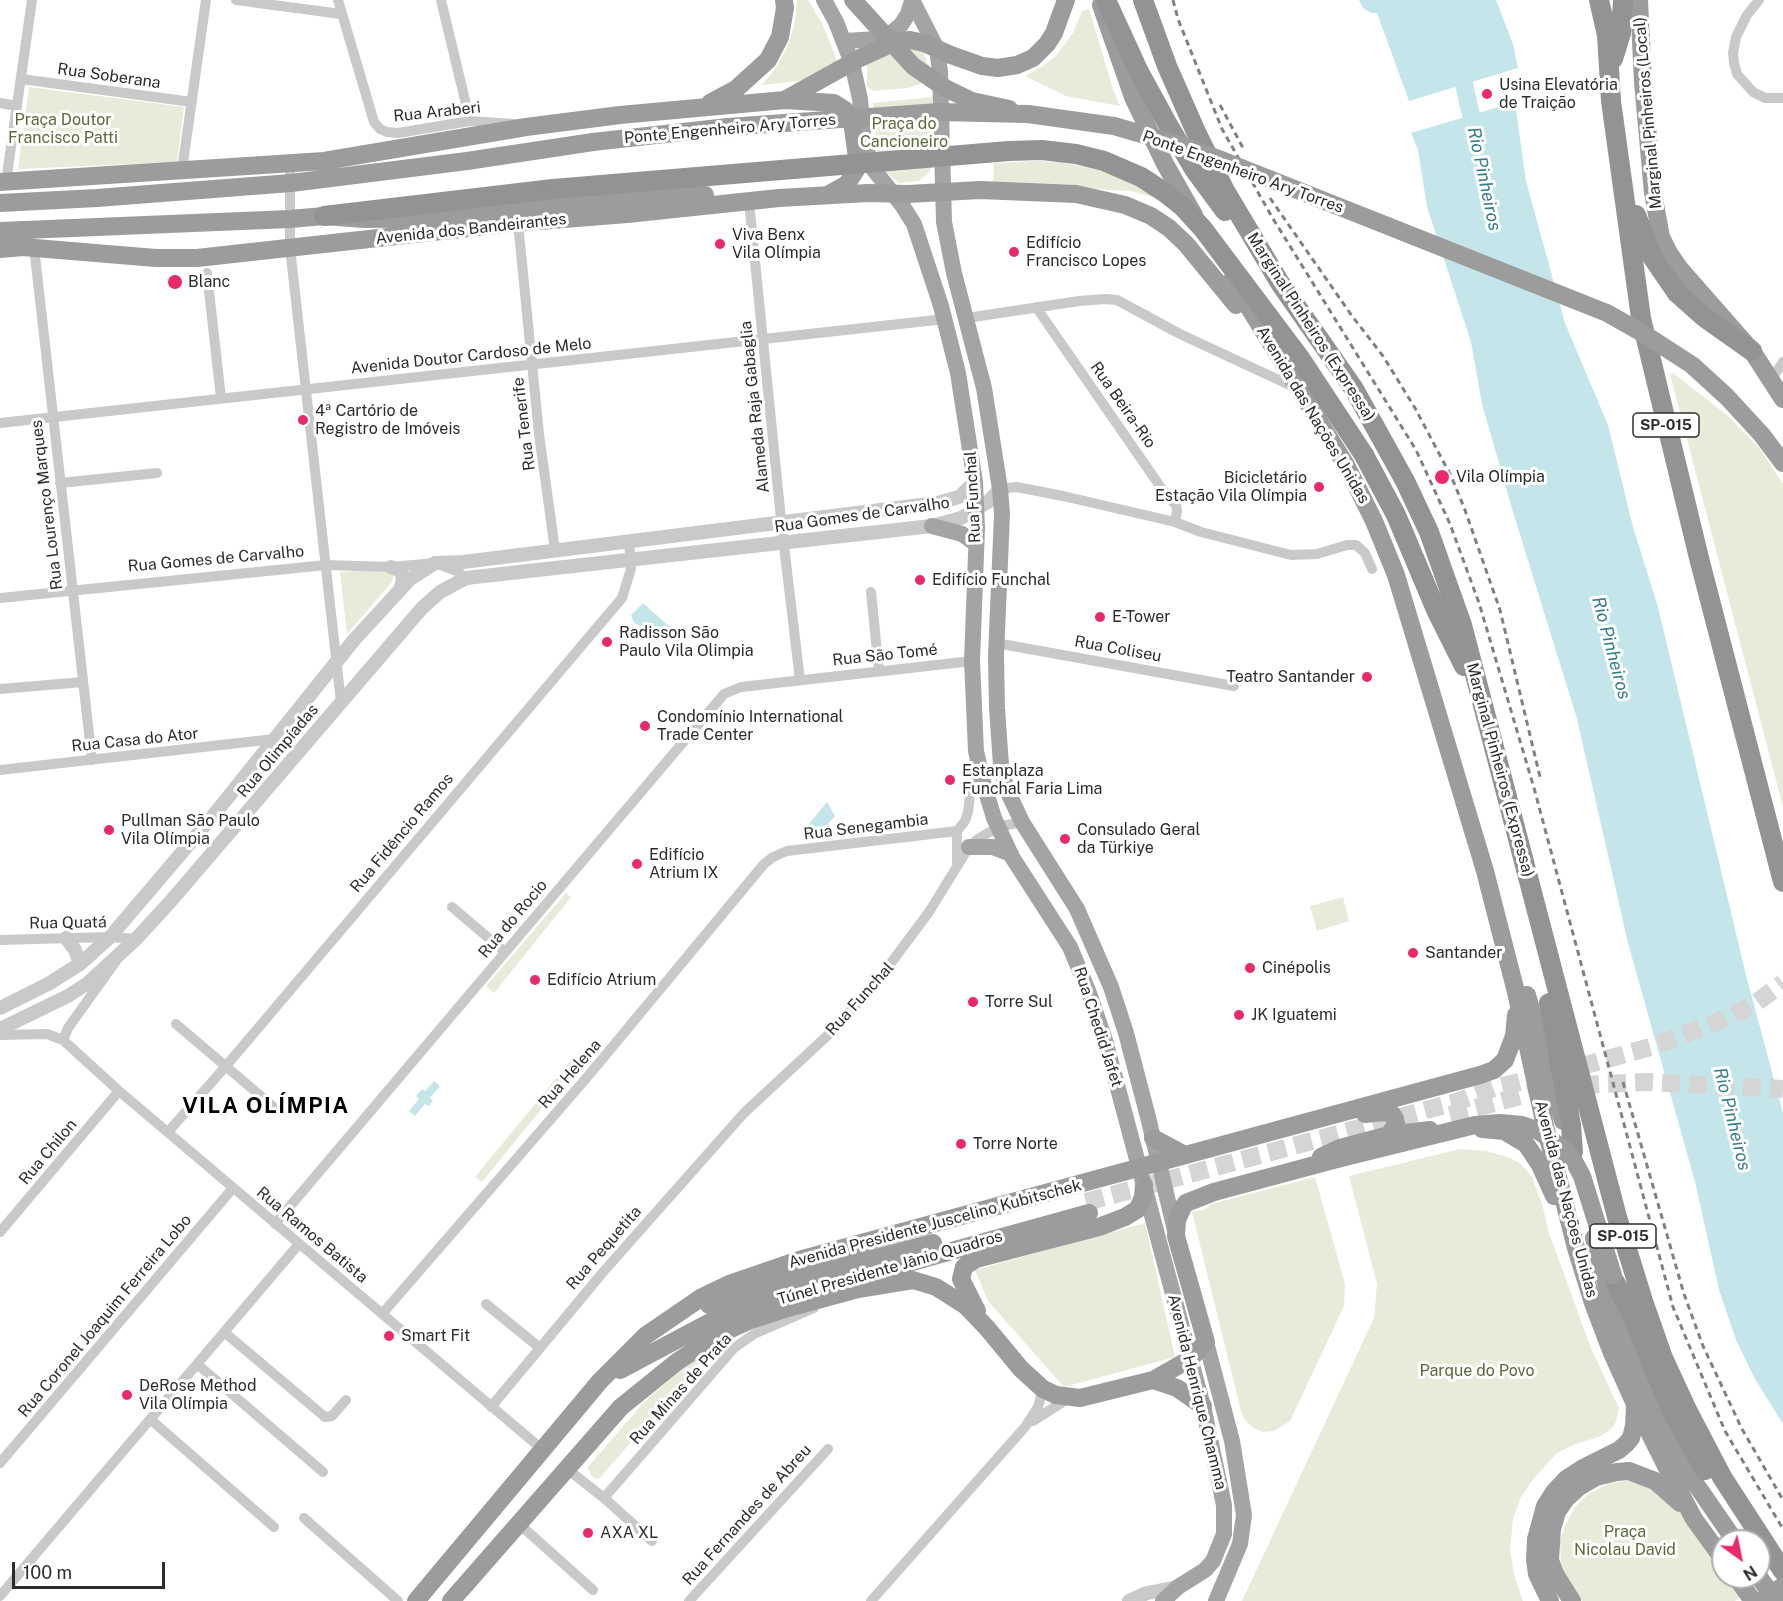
<!DOCTYPE html>
<html>
<head>
<meta charset="utf-8">
<style>
  body { margin:0 }
  #map { position:relative; width:1783px; height:1601px; overflow:hidden; background:#fff; font-family:"Public Sans",sans-serif }
  canvas { display:block }
  .north { position:absolute; left:1711px; top:1529px; width:60px; height:60px; box-sizing:border-box; background:#fff; border:2px solid #ababab; border-radius:50%; rotate:147deg; font-size:16px; font-weight:700; line-height:24px; text-align:center; color:#2c2c2c }
  .north::after { content:''; display:block; margin:auto; width:21px; height:27px; background:#e92968; clip-path:polygon(50% 0,100% 100%,50% 72%,0 100%) }
  .scale { position:absolute; left:12px; top:1562px; width:153px; height:27px; box-sizing:border-box; border:3px solid #2c2c2c; border-top:0; padding-left:8px; font-size:18px; line-height:21px; white-space:nowrap; color:#2c2c2c; -webkit-text-stroke:4px #fff; paint-order:stroke }
</style>
</head>
<body>
<div id="map">
<canvas width="1783" height="1601"></canvas>
<div class="north">N</div>
<div class="scale">100 m</div>
</div>
<script>
const context = document.querySelector('canvas').getContext('2d');
context.lineJoin = 'round';
function fillPath(path, color) { context.fillStyle = color; context.fill(path, 'evenodd'); }
const shape = rows => new Path2D(rows.map(r => 'M' + r).join(''));
function strokePath(path, color, width, dash) { context.strokeStyle = color; context.lineWidth = width; context.lineCap = dash ? 'butt' : 'round'; context.setLineDash(dash || []); context.stroke(path); }
function write(font, color, halo, rows, align = 'center') {
  context.font = font + ' "Public Sans",sans-serif'; context.lineWidth = 6; context.setLineDash([]); context.textBaseline = 'middle'; context.strokeStyle = halo; context.fillStyle = color; for (const [text, x, y, turn = 0] of rows) {
    context.save(); context.translate(x, y); context.rotate((+turn || 0) * Math.PI / 180); context.textAlign = isNaN(turn) ? turn : align; if (halo) context.strokeText(text, 0, 0); context.fillText(text, 0, 0); context.restore();
  }
}
fillPath(shape([
  [797,0,808,0,822,23,836,58,839,76,762,85,775,69,788,46,795,22],
  [1089,9,1113,89,1120,106,1066,96,1025,76,1041,67,1056,56,1073,33,1082,11],
  [908,45,922,49,929,67,927,78,920,84,908,88,873,91,867,87,867,65,873,57],
  [29,87,184,107,177,162,18,169],
  [932,97,934,152,930,171,919,181,899,183,886,172,877,153,873,103],
  [1033,161,1060,162,1108,172,1137,184,1160,199,1131,191,993,184,994,163],
  [1673,373,1728,416,1760,449,1783,484,1783,807,1670,374],
  [389,569,394,576,391,583,347,634,340,572],
  [566,893,571,897,494,993,486,986],
  [1343,897,1349,921,1317,931,1310,906],
  [572,1059,578,1064,482,1182,475,1177],
  [1460,1149,1487,1151,1508,1157,1521,1164,1532,1177,1542,1204,1549,1233,1591,1348,1619,1408,1616,1422,1610,1430,1601,1436,1573,1445,1557,1453,1534,1478,1521,1497,1513,1519,1510,1549,1514,1575,1523,1601,1242,1601,1374,1318,1377,1284,1349,1176],
  [1315,1177,1345,1284,1344,1306,1290,1421,1274,1431,1263,1432,1254,1428,1245,1420,1241,1411,1192,1212,1205,1209,1211,1204],
  [1145,1223,1175,1357,1064,1387,988,1301,975,1270],
  [713,1347,600,1478,595,1479,590,1474,588,1467,645,1401,691,1362],
  [1625,1481,1633,1481,1664,1491,1723,1567,1723,1577,1731,1577,1744,1595,1735,1601,1582,1601,1567,1581,1561,1566,1560,1542,1564,1528,1575,1507,1587,1495,1608,1484]
]), '#e7ebd9');
fillPath(shape([
  [1359,0,1496,0,1513,44,1518,68,1409,101,1377,13,1371,13,1363,8],
  [1515,102,1526,181,1565,323,1608,425,1633,527,1658,607,1746,975,1783,1113,1783,1424,1755,1379,1736,1340,1719,1290,1695,1182,1628,943,1577,719,1513,512,1482,404,1471,342,1427,207,1418,150,1411,133],
  [643,603,672,629,653,631,648,642,642,639,643,627,634,623,631,615],
  [827,802,835,816,822,831,804,830],
  [434,1081,440,1086,430,1098,433,1101,429,1106,425,1104,415,1116,409,1111,419,1099,416,1096,422,1089,425,1091]
]), '#c4e6eb');
strokePath(shape([
  [1456,63,1464,84,1476,137]
]), '#c4e6eb', 18);
strokePath(shape([
  [1450,1115,1557,1086,1648,1082,1783,1089],
  [1086,1202,1456,1102,1494,1088,1561,1072,1654,1046,1722,1020,1753,1005,1783,983]
]), '#d5d5d5', 18, [18, 9]);
strokePath(shape([
  [236,0,341,14],
  [338,0,374,122,380,129,387,132,398,133,470,121,514,124],
  [441,0,470,121],
  [1759,0,1747,15,1736,37,1733,53,1734,63,1737,74,1753,92,1765,98,1783,98],
  [21,79,192,102],
  [0,103,17,106],
  [290,164,290,248,341,702],
  [182,170,206,0],
  [6,182,32,0],
  [749,202,782,529,800,680],
  [514,223,519,233,539,434,555,550],
  [34,247,92,760],
  [207,273,221,398],
  [1036,307,1164,492,1176,505,1177,511,1175,522],
  [967,318,1079,301,1105,299,1117,300,1180,334,1296,388],
  [1771,380,1783,362],
  [0,423,945,319],
  [60,483,157,473],
  [1000,489,1017,487,1063,496,1175,522,1201,532,1291,555,1317,554,1347,545,1356,545,1365,553,1372,569],
  [871,592,879,671],
  [0,598,326,565,391,567,435,563,457,571,466,578],
  [996,643,1234,686],
  [0,689,83,682],
  [0,770,274,739],
  [957,862,957,831,965,821,968,812,974,762],
  [452,907,505,952],
  [0,940,110,937,136,939],
  [176,1024,276,1109],
  [0,1035,47,1034,63,1040,119,1091,543,1450],
  [63,1040,68,1028,116,961],
  [168,1132,226,1066,622,598,631,569,629,541],
  [275,1224,724,694,741,687,972,661],
  [0,1232,119,1091],
  [486,1304,540,1348],
  [382,1314,589,1075,764,864,773,857,787,851,957,831],
  [224,1332,325,1417,332,1416,346,1400],
  [197,1364,323,1472],
  [491,1407,604,1271,744,1113,828,1035,876,983,929,912,969,847,978,839,998,827,1022,822],
  [150,1419,274,1527],
  [1033,1421,1069,1398],
  [0,1463,233,1188],
  [566,1468,604,1498,652,1541],
  [604,1498,734,1348,754,1334,814,1308],
  [304,1518,398,1601],
  [518,1523,593,1590],
  [0,1596,299,1244],
  [689,1601,828,1449],
  [871,1601,1025,1427,1038,1407,1043,1389]
]), '#c9c9c9', 10);
strokePath(shape([
  [391,567,401,571,403,579,401,587],
  [66,938,75,950,80,964],
  [0,1008,48,984,80,964,110,937,213,816,354,640,410,579,435,563,463,562,937,503,959,497,975,482],
  [0,1029,68,996,88,983,136,939,170,902,422,608,440,592,466,578,932,526,961,518,988,502,1000,489],
  [1129,1601,1147,1593,1178,1587]
]), '#c9c9c9', 14);
strokePath(shape([
  [824,0,836,22,852,63,860,99,864,143,874,170,902,205,914,224,941,306,958,373,975,482,977,528,972,661,976,751,983,782,994,818,1012,857,1070,947,1089,993,1105,1040,1203,1406,1224,1505,1224,1534,1213,1561,1205,1570,1178,1587,1163,1601],
  [912,0,937,49,940,72,944,222,954,273,984,388,1000,489,1002,514,996,656,997,708,1001,765,1006,788,1022,822,1077,909,1111,987,1126,1033,1148,1117,1176,1235],
  [845,41,878,39,890,34,901,25,908,14,912,1],
  [932,526,962,534,976,544],
  [969,847,993,847,1011,854],
  [1206,1342,1232,1441,1244,1515,1240,1544,1216,1601]
]), '#a4a4a4', 16);
strokePath(shape([
  [1639,0,1643,82,1653,193,1661,237,1669,253,1680,269,1752,351,1783,399],
  [1101,5,1133,97,1165,164,1194,215],
  [945,88,972,101,1009,109],
  [786,99,860,58,897,41,910,40,924,43,951,55,982,66,998,68,1017,65,1033,58,1047,44,1054,33,1066,0],
  [710,103,736,89,768,60,780,37,785,8,784,0],
  [0,182,324,161,526,127,620,115,785,100,834,103,845,110,852,121,858,165,856,170,847,184,829,194],
  [0,203,97,198,291,183,467,161,593,142],
  [0,231,290,219,324,216,364,219,426,218,621,199,705,195],
  [0,249,23,247,156,258,197,258,514,223,627,214,779,198,868,193,908,194,980,190,1076,194,1125,205,1151,216,1169,228,1186,244,1236,305],
  [1232,280,1346,465,1374,521,1396,575,1485,871,1516,992,1545,1126,1576,1248,1593,1303,1612,1353,1635,1404,1666,1466,1694,1519,1723,1559],
  [1527,995,1563,1121],
  [1365,1114,1384,1112,1392,1114,1395,1119,1396,1124,1389,1135],
  [1482,1129,1504,1131,1526,1144,1540,1165,1554,1196],
  [1153,1138,1185,1155],
  [1321,1157,1340,1148,1389,1135,1430,1130],
  [1594,1238,1615,1317,1627,1352,1646,1395,1684,1467,1735,1541],
  [836,1283,1089,1213],
  [709,1305,751,1291,933,1243],
  [977,1311,961,1279,964,1267,968,1264,976,1259,1099,1227,1125,1217,1138,1209,1143,1197,1144,1185],
  [620,1370,716,1319,786,1297],
  [1153,1380,1177,1388,1203,1406],
  [1736,1577,1753,1601],
  [1759,1577,1776,1601],
  [416,1601,600,1381,645,1336,702,1297,729,1284,799,1260,1480,1075,1494,1070,1505,1060,1514,1036,1516,1015],
  [451,1601,621,1407,678,1361,722,1333,748,1321,788,1308,858,1289,913,1280,936,1287,966,1306,987,1328,1021,1369,1043,1389,1056,1395,1080,1398,1153,1380,1190,1359,1206,1342,1176,1236,1177,1220,1183,1207,1186,1203,1214,1192,1337,1159],
  [1550,1601,1537,1574,1535,1560,1536,1539,1545,1506,1554,1492,1566,1479,1583,1468,1619,1450,1626,1444,1631,1438,1634,1426,1635,1406],
  [1572,1601,1555,1574,1550,1560,1552,1529,1557,1512,1566,1499,1579,1487,1596,1477,1617,1472,1629,1471,1655,1481,1680,1503]
]), '#9c9c9c', 18);
strokePath(shape([
  [1106,0,1138,70,1167,123,1194,169,1225,211],
  [1143,0,1167,66,1196,132,1224,189,1280,283,1354,389,1405,481,1429,532,1462,625,1617,1217,1643,1301,1663,1358,1687,1410,1722,1477,1783,1571],
  [1599,0,1607,35,1611,101,1641,318,1699,558,1783,882],
  [1613,59,1621,33,1623,0],
  [1636,215,1653,258,1677,293,1704,317,1752,351],
  [324,216,553,189],
  [1364,455,1396,515,1437,612,1464,666],
  [1549,1003,1571,1125,1573,1152],
  [1615,1282,1631,1313,1672,1412,1705,1470]
]), '#939393', 20);
strokePath(shape([
  [1173,0,1178,19,1222,129,1272,217,1416,450,1450,524,1479,603,1534,788,1673,1307,1725,1431,1783,1529],
  [1220,105,1243,148],
  [1270,198,1352,316,1383,356,1415,408,1452,478,1465,510,1500,610,1541,781],
  [1623,1082,1684,1294,1703,1346,1742,1429,1783,1500]
]), '#818181', 3, [6, 4.5]);
strokePath(shape([
  [853,0,913,66,945,88],
  [593,142,728,127,939,112,1028,114,1114,126,1183,146,1224,161,1607,313,1644,334,1692,365,1727,397,1762,435,1783,463],
  [1337,1159,1475,1125,1500,1123,1522,1125,1537,1130,1565,1150,1575,1163,1582,1176,1613,1275],
  [1761,1601,1783,1586]
]), '#9c9c9c', 18);
strokePath(shape([
  [553,189,1009,151,1042,150,1076,154,1104,161,1141,177,1164,192,1183,207,1203,229,1300,358,1364,455]
]), '#939393', 20);
for (const [x, y, r, color] of [
  [1487,94,6,"#e92968"],
  [720,244,6,"#e92968"],
  [1014,252,6,"#e92968"],
  [175,282,8,"#e92968"],
  [303,420,6,"#e92968"],
  [1442,477,8,"#e92968"],
  [1319,487,6,"#e92968"],
  [920,580,6,"#e92968"],
  [1100,617,6,"#e92968"],
  [607,642,6,"#e92968"],
  [1367,677,6,"#e92968"],
  [645,726,6,"#e92968"],
  [950,780,6,"#e92968"],
  [109,830,6,"#e92968"],
  [1065,839,6,"#e92968"],
  [637,864,6,"#e92968"],
  [1413,953,6,"#e92968"],
  [1250,968,6,"#e92968"],
  [535,980,6,"#e92968"],
  [973,1002,6,"#e92968"],
  [1239,1015,6,"#e92968"],
  [961,1144,6,"#e92968"],
  [389,1336,6,"#e92968"],
  [127,1395,6,"#e92968"],
  [588,1533,6,"#e92968"]
]) { const dot = new Path2D(); dot.arc(x, y, r, 0, 2 * Math.PI); context.fillStyle = color; context.fill(dot); strokePath(dot, '#fff', 2); }
for (const [x, y, w] of [
  [1666,425,66],
  [1623,1236,66]
]) { const box = new Path2D(); box.roundRect(x - w / 2, y - 12, w, 24, 4.5); context.fillStyle = '#fff'; context.fill(box); strokePath(box, '#2c2c2c', 1.5); }
write('bold 15px', '#2c2c2c', null, [
  ["SP-015",1666,425],
  ["SP-015",1623,1236]
]);
write('16px', '#2c2c2c', '#fff', [
  ["Rua Soberana",109,76,8],
  ["Rua Araberi",437,112,-6],
  ["Marginal Pinheiros (Local)",1648,113,-95],
  ["Ponte Engenheiro Ary Torres",730,129,-5],
  ["Ponte Engenheiro Ary Torres",1243,172,20],
  ["Avenida dos Bandeirantes",471,229,-6],
  ["Marginal Pinheiros (Expressa)",1311,327,57],
  ["Avenida Doutor Cardoso de Melo",471,356,-6],
  ["Rua Beira-Rio",1123,405,55],
  ["Alameda Raja Gabaglia",755,407,-96],
  ["Avenida das Nações Unidas",1313,415,59],
  ["Rua Tenerife",524,424,-97],
  ["Rua Funchal",973,497,-93],
  ["Rua Lourenço Marques",47,505,-97],
  ["Rua Gomes de Carvalho",862,515,-8],
  ["Rua Gomes de Carvalho",216,559,-5],
  ["Rua Coliseu",1118,649,10],
  ["Rua São Tomé",885,655,-6],
  ["Rua Casa do Ator",135,740,-6],
  ["Rua Olimpíadas",278,751,-50],
  ["Marginal Pinheiros (Expressa)",1500,770,75],
  ["Rua Senegambia",866,827,-7],
  ["Rua Fidêncio Ramos",402,833,-50],
  ["Rua do Rocio",513,919,-50],
  ["Rua Quatá",68,923,-1],
  ["Rua Funchal",860,999,-48],
  ["Rua Chedid Jafet",1098,1027,72],
  ["Rua Helena",570,1074,-49],
  ["Rua Chilon",48,1152,-50],
  ["Avenida das Nações Unidas",1566,1199,75],
  ["Avenida Presidente Juscelino Kubitschek",935,1224,-15],
  ["Rua Ramos Batista",312,1235,40],
  ["Rua Pequetita",604,1248,-49],
  ["Túnel Presidente Jânio Quadros",890,1268,-16],
  ["Rua Coronel Joaquim Ferreira Lobo",105,1316,-50],
  ["Rua Minas de Prata",681,1389,-48],
  ["Avenida Henrique Chamma",1197,1392,76],
  ["Rua Fernandes de Abreu",747,1515,-48]
]);
write('16px', '#2c2c2c', '#fff', [
  ["Usina Elevatória",1499,85],
  ["de Traição",1499,103],
  ["Viva Benx",732,235],
  ["Vila Olímpia",732,253],
  ["Edifício",1026,243],
  ["Francisco Lopes",1026,261],
  ["Blanc",188,282],
  ["4ª Cartório de",315,411],
  ["Registro de Imóveis",315,429],
  ["Vila Olímpia",1456,477],
  ["Bicicletário",1307,478,"right"],
  ["Estação Vila Olímpia",1307,496,"right"],
  ["Edifício Funchal",932,580],
  ["E-Tower",1112,617],
  ["Radisson São",619,633],
  ["Paulo Vila Olimpia",619,651],
  ["Teatro Santander",1355,677,"right"],
  ["Condomínio International",657,717],
  ["Trade Center",657,735],
  ["Estanplaza",962,771],
  ["Funchal Faria Lima",962,789],
  ["Pullman São Paulo",121,821],
  ["Vila Olímpia",121,839],
  ["Consulado Geral",1077,830],
  ["da Türkiye",1077,848],
  ["Edifício",649,855],
  ["Atrium IX",649,873],
  ["Santander",1425,953],
  ["Cinépolis",1262,968],
  ["Edifício Atrium",547,980],
  ["Torre Sul",985,1002],
  ["JK Iguatemi",1251,1015],
  ["Torre Norte",973,1144],
  ["Smart Fit",401,1336],
  ["DeRose Method",139,1386],
  ["Vila Olímpia",139,1404],
  ["AXA XL",600,1533]
], 'left');
write('16px', '#5b6939', '#fff', [
  ["Praça Doutor",63,120],
  ["Francisco Patti",63,138],
  ["Praça do",904,124],
  ["Cancioneiro",904,142],
  ["Parque do Povo",1477,1371],
  ["Praça",1625,1532],
  ["Nicolau David",1625,1550]
]);
write('italic 18px', '#377e8a', '#fff', [
  ["Rio Pinheiros",1484,179,78],
  ["Rio Pinheiros",1611,648,75],
  ["Rio Pinheiros",1732,1119,76]
]);
context.letterSpacing = '1.5px';
write('bold 22px', '#000', '#fff', [
  ["VILA OLÍMPIA",266,1106]
]);
context.letterSpacing = '0px';
</script>
</body>
</html>
